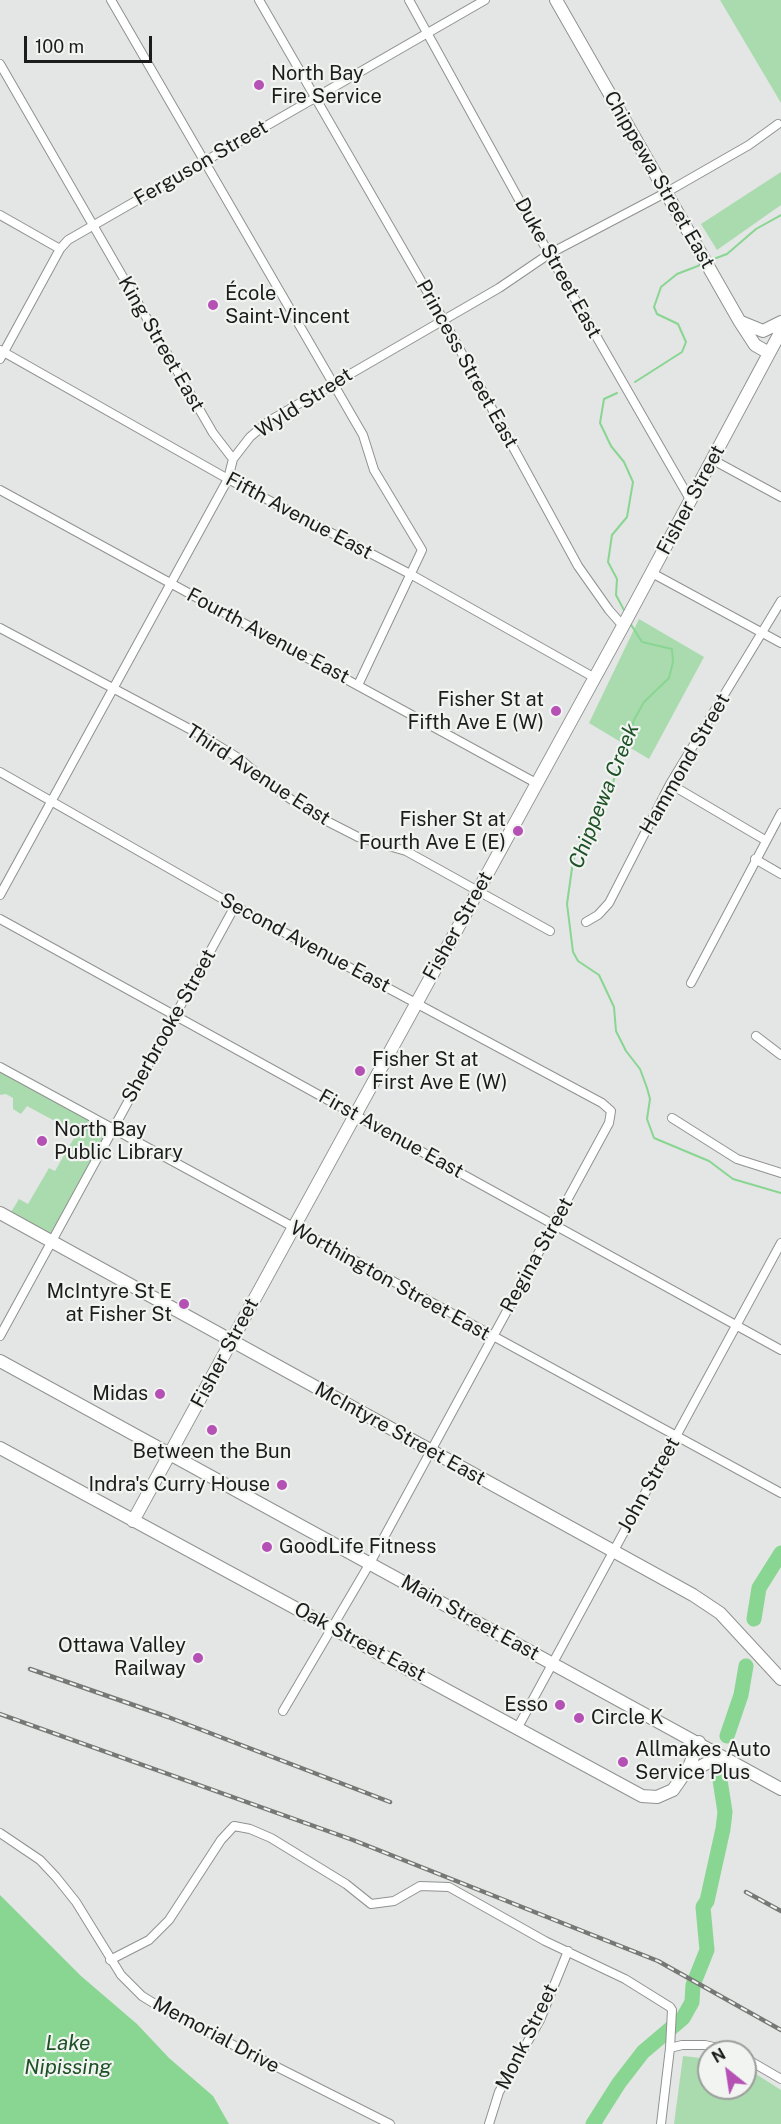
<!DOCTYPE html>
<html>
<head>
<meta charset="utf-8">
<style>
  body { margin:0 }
  #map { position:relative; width:781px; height:2124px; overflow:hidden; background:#e3e6e4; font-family:"Public Sans",sans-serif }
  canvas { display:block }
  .north { position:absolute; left:697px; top:2040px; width:60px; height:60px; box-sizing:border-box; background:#f1f4f1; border:2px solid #9b9e9b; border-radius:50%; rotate:330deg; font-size:16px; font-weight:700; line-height:24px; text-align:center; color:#1b1c1b }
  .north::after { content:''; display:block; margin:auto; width:21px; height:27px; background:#b550b5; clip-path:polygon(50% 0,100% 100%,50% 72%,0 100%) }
  .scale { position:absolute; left:24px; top:36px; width:128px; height:27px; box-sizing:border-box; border:3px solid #1b1c1b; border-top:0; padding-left:8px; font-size:18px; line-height:21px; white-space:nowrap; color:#1b1c1b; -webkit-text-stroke:4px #f1f4f1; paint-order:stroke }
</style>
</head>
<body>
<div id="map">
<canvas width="781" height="2124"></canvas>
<div class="north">N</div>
<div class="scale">100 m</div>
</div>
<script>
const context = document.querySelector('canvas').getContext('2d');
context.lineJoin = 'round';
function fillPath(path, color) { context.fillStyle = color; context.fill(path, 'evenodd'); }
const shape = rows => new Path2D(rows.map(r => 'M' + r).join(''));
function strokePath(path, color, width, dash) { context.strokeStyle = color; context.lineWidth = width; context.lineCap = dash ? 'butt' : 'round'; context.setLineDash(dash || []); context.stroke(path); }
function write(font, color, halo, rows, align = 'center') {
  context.font = font + ' "Public Sans",sans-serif'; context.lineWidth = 4.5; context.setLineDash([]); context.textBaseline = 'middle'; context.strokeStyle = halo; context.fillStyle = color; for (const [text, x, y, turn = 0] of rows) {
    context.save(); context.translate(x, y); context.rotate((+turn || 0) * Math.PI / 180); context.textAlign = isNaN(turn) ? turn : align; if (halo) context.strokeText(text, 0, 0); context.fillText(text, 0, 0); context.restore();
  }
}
fillPath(shape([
  [720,0,781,0,781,103],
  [781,172,781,205,717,250,701,224],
  [639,619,704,657,649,759,589,723],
  [0,1067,114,1129,50,1241,8,1217,19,1199,28,1204,49,1168,55,1171,74,1138,62,1131,64,1126,27,1106,21,1114,13,1109,13,1098,6,1094,0,1095],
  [683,2056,709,2059,709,2088,745,2088,745,2067,781,2090,781,2124,674,2124]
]), '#aadbae');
fillPath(shape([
  [0,1895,81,1976,137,2024,169,2058,213,2096,229,2124,0,2124]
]), '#89d592');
strokePath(shape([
  [711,260,727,254,756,229,781,215],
  [635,382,682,352,686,342,678,324,657,314,654,307,661,287,677,274,703,264],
  [617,393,604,399,600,423,611,446,624,462,633,482,627,517,612,535,608,562,617,579,616,595,625,612],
  [630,623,642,642,672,649,673,662,669,678,644,702,634,720,608,797,583,835,573,861,567,904,573,952,578,961,599,975,614,1007,616,1031,626,1051,640,1069,647,1088,650,1099,647,1119,654,1138,709,1161,733,1179,781,1193]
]), '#89d592', 2);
strokePath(shape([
  [754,1619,759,1588,781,1553],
  [727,1736,741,1695,746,1666],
  [593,2124,619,2083,643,2052,683,2018,692,2002,693,1985,707,1950,703,1907,707,1901,723,1829,725,1812,720,1780]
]), '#89d592', 15);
const street = shape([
  [111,0,363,435,374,470,422,550,358,685],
  [259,0,443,319,578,566,609,610,623,626],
  [409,0,549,254,691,501],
  [0,64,213,433,233,459],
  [0,215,60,249],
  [0,350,228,479,412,575,595,678],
  [0,359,60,249,68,240,485,0],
  [713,460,781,497],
  [0,490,536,783],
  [652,573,781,643],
  [0,628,199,734,240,759,274,788,313,814,358,837,406,851,550,931],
  [0,772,235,906,602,1103,611,1111,609,1123,370,1563,283,1711],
  [670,784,765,840],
  [755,859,781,874],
  [0,895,228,479,233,459,250,437,269,421,499,288,549,254,667,192,749,145,778,124],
  [0,919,781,1350],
  [586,922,598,915,609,903,670,784,781,601],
  [691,983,781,813],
  [756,1036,781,1055],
  [0,1067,781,1493],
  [672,1118,737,1159,781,1173],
  [0,1336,235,906],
  [518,1727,781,1243],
  [0,1833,40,1860,56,1877,76,1902,121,1975,142,1996,168,2012,390,2124],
  [110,1960,149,1940,169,1920,221,1840,234,1826,250,1829,271,1838,346,1884,371,1904,394,1901,420,1886,449,1887,545,1941,625,1979,670,2007,672,2010,670,2048,661,2124],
  [670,2048,682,2045,705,2045,735,2052],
  [745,2058,781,2079],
  [489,2124,499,2092,540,2020,568,1951]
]);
const secondary = shape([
  [556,0,740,322,755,345,769,353],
  [741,322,763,331,781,322],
  [0,1213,693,1595,720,1613,781,1679],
  [0,1361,781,1789],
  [0,1448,642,1796,657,1797,673,1790,689,1767,699,1742],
  [133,1521,623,626,781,331],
  [686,1774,709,1762,734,1766]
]);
strokePath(street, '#8f928f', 10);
strokePath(secondary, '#8f928f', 14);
strokePath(street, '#fff', 8);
strokePath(secondary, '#fff', 12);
const rail = shape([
  [30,1669,168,1717,390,1802],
  [0,1714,353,1840,658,1961,781,2030],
  [746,1892,781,1911]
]);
strokePath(rail, '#767876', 4.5);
strokePath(rail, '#f1f4f1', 2, [7]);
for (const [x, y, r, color] of [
  [259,85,6,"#b550b5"],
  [213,305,6,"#b550b5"],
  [556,711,6,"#b550b5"],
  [518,831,6,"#b550b5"],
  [360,1071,6,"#b550b5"],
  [42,1141,6,"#b550b5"],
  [184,1304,6,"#b550b5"],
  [160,1394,6,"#b550b5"],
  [212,1430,6,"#b550b5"],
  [282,1485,6,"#b550b5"],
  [267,1547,6,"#b550b5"],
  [198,1658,6,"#b550b5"],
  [560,1705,6,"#b550b5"],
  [579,1718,6,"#b550b5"],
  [623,1762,6,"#b550b5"]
]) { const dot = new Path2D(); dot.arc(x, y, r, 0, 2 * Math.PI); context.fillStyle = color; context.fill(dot); strokePath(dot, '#f1f4f1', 2); }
write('20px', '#1b1c1b', '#f1f4f1', [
  ["North Bay",271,74],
  ["Fire Service",271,97],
  ["École",225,294],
  ["Saint-Vincent",225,317],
  ["Fisher St at",544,700,"right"],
  ["Fifth Ave E (W)",544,723,"right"],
  ["Fisher St at",506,820,"right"],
  ["Fourth Ave E (E)",506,843,"right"],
  ["Fisher St at",372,1060],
  ["First Ave E (W)",372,1083],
  ["North Bay",54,1130],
  ["Public Library",54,1153],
  ["McIntyre St E",172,1292,"right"],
  ["at Fisher St",172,1315,"right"],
  ["Midas",148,1394,"right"],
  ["Between the Bun",212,1452,"center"],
  ["Indra's Curry House",270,1485,"right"],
  ["GoodLife Fitness",279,1547],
  ["Ottawa Valley",186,1646,"right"],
  ["Railway",186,1669,"right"],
  ["Esso",548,1705,"right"],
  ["Circle K",591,1718],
  ["Allmakes Auto",635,1750],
  ["Service Plus",635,1773]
], 'left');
write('20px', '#1b1c1b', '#f1f4f1', [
  ["Ferguson Street",201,163,-30],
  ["Chippewa Street East",659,180,60],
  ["Duke Street East",558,268,61],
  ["King Street East",161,344,60],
  ["Princess Street East",467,364,61],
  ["Wyld Street",304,403,-33],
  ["Fisher Street",691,500,-62],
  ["Fifth Avenue East",299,516,28],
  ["Fourth Avenue East",268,636,28],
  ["Hammond Street",685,764,-60],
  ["Third Avenue East",258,775,33],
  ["Fisher Street",458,926,-61],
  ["Second Avenue East",305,943,28],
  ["Sherbrooke Street",169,1026,-61],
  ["First Avenue East",391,1134,29],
  ["Regina Street",537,1255,-61],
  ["Worthington Street East",390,1281,29],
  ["Fisher Street",225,1353,-62],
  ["McIntyre Street East",400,1434,29],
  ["John Street",649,1485,-61],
  ["Main Street East",470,1618,29],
  ["Oak Street East",360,1642,28],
  ["Memorial Drive",216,2035,28],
  ["Monk Street",527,2037,-64]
]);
write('italic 21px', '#1d5126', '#f1f4f1', [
  ["Chippewa Creek",604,796,-68],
  ["Lake",68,2044],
  ["Nipissing",68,2068]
]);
</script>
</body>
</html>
